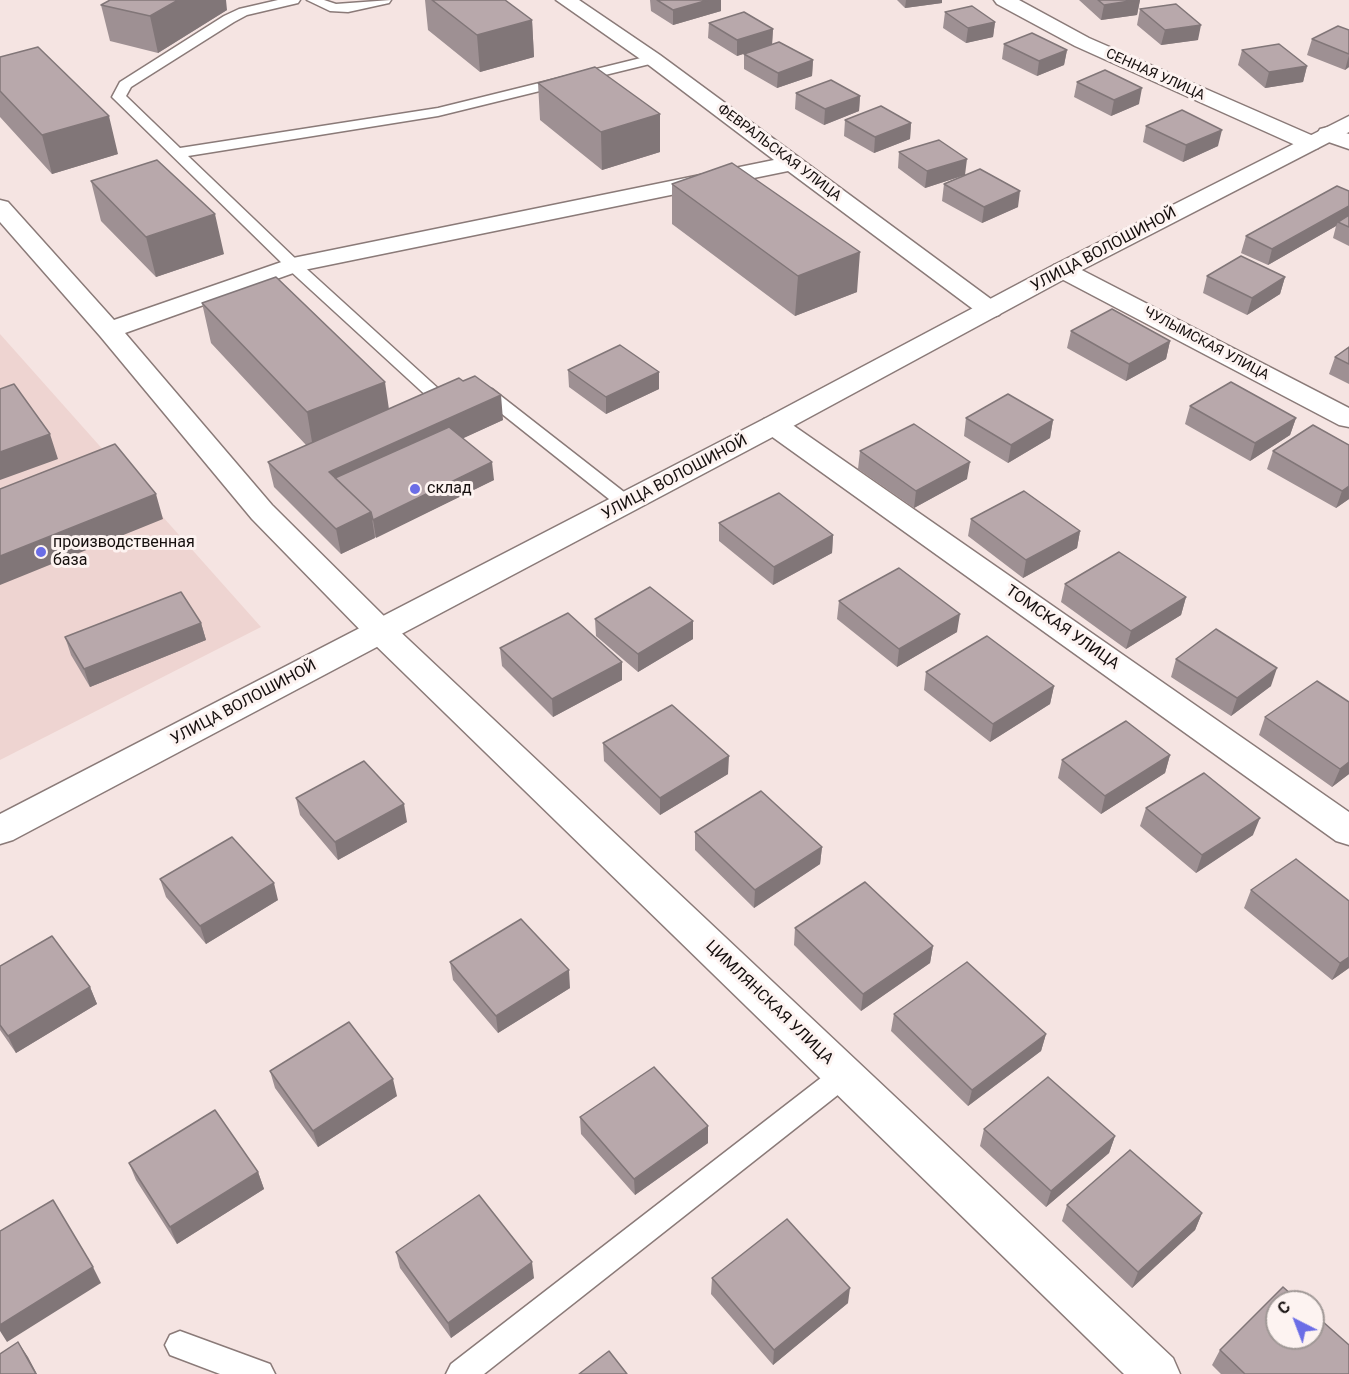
<!DOCTYPE html>
<html>
<head>
<meta charset="utf-8">
<style>
  body { margin:0 }
  #map { position:relative; width:1349px; height:1374px; overflow:hidden; background:#f5e4e2; font-family:Roboto,sans-serif }
  canvas { display:block }
  .north { position:absolute; left:1265px; top:1290px; width:60px; height:60px; box-sizing:border-box; background:#fdf3f1; border:2px solid #a09896; border-radius:50%; rotate:318deg; font-size:16px; font-weight:700; line-height:24px; text-align:center; color:#150f0e }
  .north::after { content:''; display:block; margin:auto; width:21px; height:27px; background:#6b6de6; clip-path:polygon(50% 0,100% 100%,50% 72%,0 100%) }
</style>
</head>
<body>
<div id="map">
<canvas width="1349" height="1374"></canvas>
<div class="north">С</div>
</div>
<script>
const context = document.querySelector('canvas').getContext('2d');
context.lineJoin = 'round';
function fillPath(path, color) { context.fillStyle = color; context.fill(path, 'evenodd'); }
const shape = rows => new Path2D(rows.map(r => 'M' + r).join(''));
function strokePath(path, color, width, dash) { context.strokeStyle = color; context.lineWidth = width; context.lineCap = dash ? 'butt' : 'round'; context.setLineDash(dash || []); context.stroke(path); }
function write(font, color, halo, rows, align = 'center') {
  context.font = font + ' Roboto,sans-serif'; context.lineWidth = 6; context.setLineDash([]); context.textBaseline = 'middle'; context.strokeStyle = halo; context.fillStyle = color; for (const [text, x, y, turn = 0] of rows) {
    context.save(); context.translate(x, y); context.rotate((+turn || 0) * Math.PI / 180); context.textAlign = isNaN(turn) ? turn : align; if (halo) context.strokeText(text, 0, 0); context.fillText(text, 0, 0); context.restore();
  }
}
fillPath(shape([
  [0,334,261,627,0,760]
]), '#eed4d1');
const service = shape([
  [278,0,300,0,298,3,247,15,234,22,131,87,126,96,180,148,438,108,653,55,658,56,660,59,658,62,438,116,188,156,299,262,441,391,492,389,633,499,635,503,633,507,619,507,482,398,431,400,287,268,112,97,120,82,224,16,239,9,278,0],
  [307,0,324,0,336,4,391,0,389,3,348,12,330,11,307,0],
  [844,1064,853,1067,857,1075,853,1083,484,1374,446,1374,451,1364,835,1067,844,1064],
  [180,1331,270,1364,275,1374,220,1374,170,1355,165,1345,170,1335,180,1331]
]);
const minor = shape([
  [556,0,579,0,660,55,999,305,1003,310,999,315,990,318,981,315,788,171,299,271,125,333,272,505,392,624,1173,1358,1180,1374,1124,1374,370,640,252,519,100,336,0,222,0,200,8,202,114,320,293,258,774,160,646,63,556,0],
  [994,0,1019,0,1089,38,1318,138,1321,143,1318,148,1310,150,1302,148,1075,46,997,4,994,0],
  [1328,127,1349,134,1349,149,1320,139,1317,134,1320,129,1328,127],
  [1063,263,1072,265,1349,408,1349,427,1339,425,1054,275,1051,270,1054,265,1063,263],
  [774,417,784,419,1349,812,1349,845,1336,841,764,431,760,425,764,419,774,417]
]);
const tertiary = shape([
  [1349,116,1349,132,1072,275,784,431,13,840,0,844,0,814,764,419,1054,265,1349,116]
]);
strokePath(service, '#8a7a78', 3);
strokePath(minor, '#8a7a78', 3);
strokePath(tertiary, '#8a7a78', 3);
fillPath(service, '#fff');
fillPath(minor, '#fff');
fillPath(tertiary, '#fff');
fillPath(shape([
  [425,0,505,0,532,20,534,57,480,72,428,30],
  [650,0,721,0,721,11,673,25,651,11],
  [897,0,942,0,942,3,905,8],
  [1079,0,1140,0,1137,15,1101,20],
  [101,5,227,10,158,53,110,41],
  [1140,9,1198,40,1161,45,1137,25],
  [945,12,995,22,993,37,966,43,943,28],
  [709,23,773,29,772,44,813,60,812,76,777,88,744,69,744,54,754,50,737,56,708,38],
  [1349,30,1349,67,1345,70,1307,55,1312,39],
  [1004,44,1067,50,1064,65,1037,76,1002,59],
  [1242,50,1307,66,1303,82,1265,88,1238,65],
  [0,57,118,154,52,174,0,117],
  [1077,82,1139,104,1111,116,1074,97],
  [538,83,660,114,660,152,602,170,540,120],
  [796,93,860,96,859,111,824,125,795,109],
  [845,120,911,123,910,139,874,153,844,136],
  [1146,126,1218,146,1183,162,1143,142],
  [899,152,965,175,1018,207,982,223,942,201,944,184,965,175,925,188,898,168],
  [91,181,224,254,156,277,101,221],
  [672,184,857,292,795,316,672,224],
  [1349,191,1349,246,1333,238,1336,226,1268,265,1241,253,1246,236],
  [1207,276,1285,277,1280,294,1247,315,1203,293],
  [202,303,389,409,503,420,463,438,494,480,341,554,274,487,268,462,306,445,211,343],
  [1071,331,1170,341,1166,359,1126,381,1067,348],
  [1349,347,1349,384,1329,374,1335,357],
  [568,370,659,372,659,389,606,414,569,387],
  [1190,406,1296,418,1290,435,1250,461,1185,424],
  [966,418,1053,420,1050,438,1008,463,964,436],
  [1313,425,1349,499,1336,508,1267,469,1273,451],
  [860,451,967,479,914,508,858,469],
  [971,519,1080,531,1077,548,1023,578,968,536],
  [719,523,833,535,832,553,773,585,719,541],
  [1065,584,1186,597,1181,615,1126,649,1061,602],
  [839,601,957,632,897,667,837,619],
  [595,619,693,621,693,639,638,672,596,636],
  [201,623,206,640,90,687,71,655,65,637],
  [500,648,622,680,553,717,502,666],
  [1176,659,1271,686,1231,716,1171,677],
  [926,672,1054,686,1050,704,990,742,924,690],
  [1265,717,1349,774,1332,787,1259,735],
  [603,743,728,774,660,815,604,761],
  [1170,755,1165,773,1101,814,1058,778,1062,760],
  [296,798,407,822,338,860,300,815],
  [1146,808,1253,835,1196,873,1140,826],
  [695,832,822,847,820,864,754,908,695,850],
  [160,879,278,900,206,944,166,897],
  [1251,890,1349,968,1332,980,1244,908],
  [795,928,933,946,930,963,861,1011,794,945],
  [450,962,570,988,498,1033,453,980],
  [0,966,90,987,97,1004,16,1053,0,1030],
  [894,1014,1046,1034,1041,1051,968,1106,891,1031],
  [270,1071,397,1096,318,1147,275,1088],
  [580,1117,708,1126,708,1143,635,1195,581,1134],
  [984,1129,1115,1136,1109,1153,1046,1207,980,1146],
  [129,1163,258,1172,264,1189,177,1244,136,1180],
  [1067,1205,1202,1213,1195,1230,1132,1288,1062,1221],
  [396,1252,534,1278,451,1338,400,1268],
  [712,1278,848,1303,773,1365,711,1294],
  [1220,1350,1349,1374,1221,1374,1212,1365]
]), '#9e9093');
fillPath(shape([
  [178,0,226,0,227,10,158,53,150,16],
  [708,0,721,0,721,11,673,25,673,10],
  [906,0,942,0,942,3,905,8],
  [1136,0,1140,0,1137,15,1101,20,1104,5],
  [532,20,534,57,480,72,477,35],
  [995,22,993,37,966,43,968,28],
  [1201,25,1198,40,1161,45,1165,30],
  [773,29,772,45,737,56,737,40],
  [1067,50,1064,65,1037,76,1039,61],
  [1349,55,1349,67,1345,70],
  [813,60,812,76,777,88,778,73],
  [1307,66,1303,82,1265,88,1269,72],
  [1142,88,1139,104,1111,116,1114,100],
  [860,96,859,111,824,125,825,109],
  [660,114,660,152,602,170,601,132],
  [109,116,118,154,52,174,42,135],
  [911,123,910,139,874,153,875,137],
  [1222,130,1218,146,1183,162,1186,145],
  [967,159,965,175,925,188,927,171],
  [1020,191,1018,207,982,223,984,207],
  [1349,206,1349,219,1338,222,1336,226,1268,265,1272,249],
  [215,214,224,254,156,277,146,237],
  [860,252,857,292,795,316,798,276],
  [1285,277,1280,294,1247,315,1252,298],
  [1170,341,1166,359,1126,381,1129,364],
  [659,372,659,389,606,414,606,397],
  [385,382,391,423,314,454,307,412],
  [501,395,503,420,344,493,329,472],
  [1296,418,1290,435,1250,461,1255,443],
  [1053,420,1050,438,1008,463,1011,445],
  [50,434,58,459,0,480,0,452],
  [492,462,494,480,376,538,373,520],
  [970,462,967,479,914,508,916,491],
  [1349,486,1349,499,1336,508,1342,491],
  [156,494,163,519,0,585,0,556],
  [371,512,375,538,341,554,336,529],
  [1080,531,1077,548,1023,578,1026,560],
  [833,535,832,553,773,585,774,567],
  [1186,597,1181,615,1126,649,1131,631],
  [960,614,957,632,897,667,899,649],
  [693,621,693,639,638,672,638,654],
  [201,623,206,640,90,687,84,669],
  [622,662,622,680,553,717,552,699],
  [1277,668,1271,686,1231,716,1237,698],
  [1054,686,1050,704,990,742,993,724],
  [1170,755,1165,773,1101,814,1105,796],
  [729,756,728,774,660,815,660,798],
  [1349,762,1349,774,1332,787,1340,769],
  [404,804,407,822,338,860,335,842],
  [1260,818,1253,835,1196,873,1202,855],
  [822,847,820,864,754,908,755,890],
  [274,883,278,900,206,944,200,926],
  [933,946,930,963,861,1011,863,994],
  [1349,957,1349,968,1332,980,1340,963],
  [569,970,570,988,498,1033,496,1016],
  [90,987,97,1004,16,1053,8,1036],
  [1046,1034,1041,1051,968,1106,972,1090],
  [393,1079,397,1096,318,1147,313,1131],
  [708,1126,708,1143,635,1195,634,1179],
  [1115,1136,1109,1153,1046,1207,1051,1191],
  [258,1172,264,1189,177,1244,170,1227],
  [1202,1213,1195,1230,1132,1288,1138,1272],
  [532,1262,534,1278,451,1338,448,1323],
  [93,1267,101,1283,7,1342,0,1331,0,1325],
  [850,1288,848,1303,773,1365,774,1350],
  [18,1342,28,1357,37,1374,36,1374]
]), '#817678');
const building = shape([
  [110,0,178,0,150,16,101,5,110,0],
  [432,0,505,0,532,20,477,35,432,0],
  [657,0,708,0,673,10,657,0],
  [1098,0,1136,0,1104,5,1098,0],
  [1176,4,1201,25,1165,30,1140,9,1176,4],
  [972,6,995,22,968,28,945,12,972,6],
  [744,12,773,29,737,40,709,23,744,12],
  [1338,26,1349,30,1349,54,1312,39,1338,26],
  [1032,33,1067,50,1039,61,1004,44,1032,33],
  [779,42,813,60,778,73,744,54,779,42],
  [1279,44,1307,66,1269,72,1242,50,1279,44],
  [38,47,109,116,42,135,0,91,0,57,38,47],
  [595,67,660,114,601,132,538,83,595,67],
  [1105,70,1142,88,1114,100,1077,82,1105,70],
  [831,80,860,96,825,109,796,93,831,80],
  [881,106,911,123,875,137,845,120,881,106],
  [1182,110,1222,130,1186,145,1146,126,1182,110],
  [939,140,967,159,927,171,899,152,939,140],
  [157,160,215,214,146,237,91,181,157,160],
  [732,163,860,252,798,276,672,184,732,163],
  [980,169,1020,191,984,207,944,184,980,169],
  [1337,186,1349,191,1349,206,1272,249,1246,236,1337,186],
  [1349,215,1349,227,1338,222,1349,215],
  [1241,256,1285,277,1252,298,1207,276,1241,256],
  [276,277,385,382,307,412,202,303,276,277],
  [1112,309,1170,341,1129,364,1071,331,1112,309],
  [620,345,659,372,606,397,568,370,620,345],
  [1349,347,1349,364,1335,357,1349,347],
  [475,376,501,395,329,472,371,512,336,529,268,462,459,378,463,381,475,376],
  [1231,382,1296,418,1255,443,1190,406,1231,382],
  [14,384,50,434,0,452,0,389,14,384],
  [1008,394,1053,420,1011,445,966,418,1008,394],
  [914,424,970,462,916,491,860,451,914,424],
  [1313,425,1349,445,1349,486,1342,491,1273,451,1313,425],
  [449,427,492,462,373,520,371,512,335,478,449,427],
  [115,444,156,494,0,556,0,489,115,444],
  [1024,491,1080,531,1026,560,971,519,1024,491],
  [779,493,833,535,774,567,719,523,779,493],
  [1119,552,1186,597,1131,631,1065,584,1119,552],
  [899,568,960,614,899,649,839,601,899,568],
  [650,587,693,621,638,654,595,619,650,587],
  [181,592,201,623,84,669,65,637,181,592],
  [568,613,622,662,552,699,500,648,568,613],
  [1216,629,1277,668,1237,698,1176,659,1216,629],
  [987,636,1054,686,993,724,926,672,987,636],
  [1317,681,1349,702,1349,762,1340,769,1265,717,1317,681],
  [672,705,729,756,660,798,603,743,672,705],
  [1126,721,1170,755,1105,796,1062,760,1126,721],
  [364,761,404,804,335,842,296,798,364,761],
  [1204,773,1260,818,1202,855,1146,808,1204,773],
  [761,791,822,847,755,890,695,832,761,791],
  [232,837,274,883,200,926,160,879,232,837],
  [1296,859,1349,901,1349,957,1340,963,1251,890,1296,859],
  [865,882,933,946,863,994,795,928,865,882],
  [521,919,569,970,496,1016,450,962,521,919],
  [52,936,90,987,8,1036,0,1025,0,966,52,936],
  [967,962,1046,1034,972,1090,894,1014,967,962],
  [349,1022,393,1079,313,1131,270,1071,349,1022],
  [654,1067,708,1126,634,1179,580,1117,654,1067],
  [1048,1077,1115,1136,1051,1191,984,1129,1048,1077],
  [215,1110,258,1172,170,1227,129,1163,215,1110],
  [1130,1150,1202,1213,1138,1272,1067,1205,1130,1150],
  [479,1195,532,1262,448,1323,396,1252,479,1195],
  [53,1200,93,1267,0,1325,0,1231,53,1200],
  [787,1219,850,1288,774,1350,712,1278,787,1219],
  [1283,1287,1300,1302,1277,1302,1277,1338,1313,1338,1313,1313,1349,1345,1349,1374,1245,1374,1220,1350,1283,1287],
  [18,1342,36,1374,0,1374,0,1354,18,1342],
  [609,1351,627,1374,579,1374,609,1351]
]);
fillPath(building, '#b8a8ab');
strokePath(building, '#817678', 1.5);
for (const [x, y, r, color] of [
  [415,489,6,"#6b6de6"],
  [41,552,6,"#6b6de6"]
]) { const dot = new Path2D(); dot.arc(x, y, r, 0, 2 * Math.PI); context.fillStyle = color; context.fill(dot); strokePath(dot, '#fdf3f1', 2); }
write('14px', '#150f0e', '#fdf3f1', [
  ["СЕННАЯ УЛИЦА",1155,75,24],
  ["ФЕВРАЛЬСКАЯ УЛИЦА",779,153,37],
  ["ЧУЛЫМСКАЯ УЛИЦА",1206,344,28]
]);
write('16px', '#150f0e', '#fdf3f1', [
  ["УЛИЦА ВОЛОШИНОЙ",1104,250,-28],
  ["УЛИЦА ВОЛОШИНОЙ",675,478,-28],
  ["ТОМСКАЯ УЛИЦА",1062,628,35],
  ["УЛИЦА ВОЛОШИНОЙ",244,703,-28],
  ["ЦИМЛЯНСКАЯ УЛИЦА",769,1003,44]
]);
write('16px', '#150f0e', '#fdf3f1', [
  ["склад",427,489],
  ["производственная",53,543],
  ["база",53,561]
], 'left');
</script>
</body>
</html>
